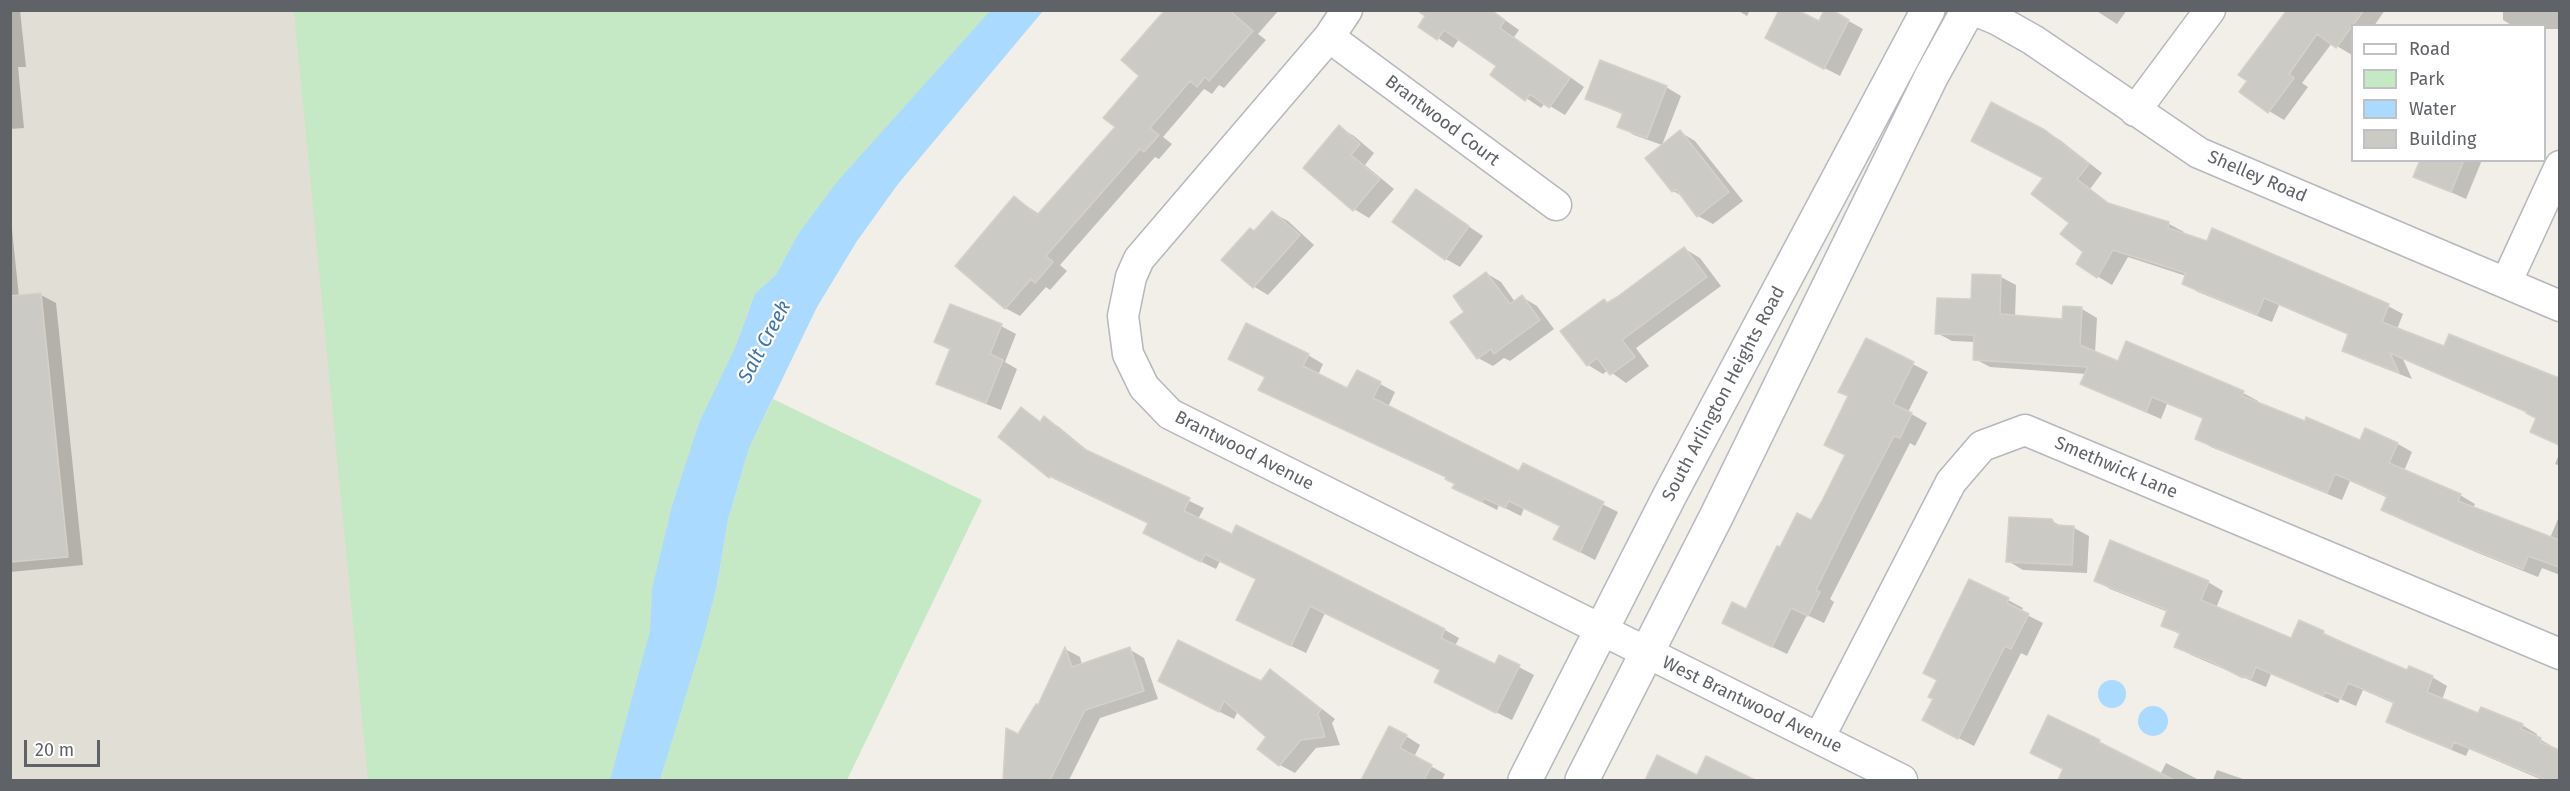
<!DOCTYPE html>
<html>
<head>
<meta charset="utf-8">
<style>
  body { margin:0 }
  #map { position:relative; width:2570px; height:791px; overflow:hidden; background:#f1efe8; font-family:"Fira Sans",sans-serif }
  canvas { display:block }
  .frame { position:absolute; inset:0; border:12px solid #5f6368; pointer-events:none }
  .legend { position:absolute; left:2351px; top:24px; width:195px; height:138px; box-sizing:border-box; background:#fff; border:2px solid #bfc1c3; margin:0; padding:8px 10px; list-style:none; font-size:18px; color:#5f6368 }
  .legend li { display:flex; align-items:center; gap:12px; height:30px }
  .legend b { width:30px; border:2px solid #bfc1c3 }
  .scale { position:absolute; left:24px; top:740px; width:76px; height:27px; box-sizing:border-box; border:3px solid #5f6368; border-top:0; padding-left:8px; font-size:18px; line-height:21px; white-space:nowrap; color:#5f6368; -webkit-text-stroke:4px #fff; paint-order:stroke }
</style>
</head>
<body>
<div id="map">
<canvas width="2570" height="791"></canvas>
<div class="frame"></div>
<ul class="legend">
<li><b style="height:8px;background:#fff"></b>Road</li>
<li><b style="height:16px;background:#c5e8c5"></b>Park</li>
<li><b style="height:16px;background:#aadaff"></b>Water</li>
<li><b style="height:16px;background:#cccac5"></b>Building</li>
</ul>
<div class="scale">20 m</div>
</div>
<script>
const context = document.querySelector('canvas').getContext('2d');
context.lineJoin = 'round';
function fillPath(path, color) { context.fillStyle = color; context.fill(path, 'evenodd'); }
const shape = rows => new Path2D(rows.map(r => 'M' + r).join(''));
function strokePath(path, color, width, dash) { context.strokeStyle = color; context.lineWidth = width; context.lineCap = dash ? 'butt' : 'round'; context.setLineDash(dash || []); context.stroke(path); }
function write(font, color, halo, rows, align = 'center') {
  context.font = font + ' "Fira Sans",sans-serif'; context.lineWidth = 4.5; context.setLineDash([]); context.textBaseline = 'middle'; context.strokeStyle = halo; context.fillStyle = color; for (const [text, x, y, turn = 0] of rows) {
    context.save(); context.translate(x, y); context.rotate((+turn || 0) * Math.PI / 180); context.textAlign = isNaN(turn) ? turn : align; if (halo) context.strokeText(text, 0, 0); context.fillText(text, 0, 0); context.restore();
  }
}
fillPath(shape([
  [10,11,991,11,898,112,623,735,610,780,11,780]
]), '#e1ded6');
fillPath(shape([
  [294,11,991,11,837,182,799,233,776,275,764,285,749,307,735,348,699,423,672,506,652,589,650,631,610,780,368,780],
  [773,399,982,500,847,780,660,780,717,585,728,520,749,448]
]), '#c5e8c5');
fillPath(shape([
  [991,10,1043,11,898,184,857,241,817,307,749,448,728,520,717,585,703,639,660,780,610,780,650,631,652,589,672,506,699,423,735,348,755,294,776,275,799,233,837,182],
  '2098 694a14 14 0 1 1 28 0a14 14 0 1 1-28 0Z',
  '2138 721a15 15 0 1 1 30 0a15 15 0 1 1-30 0Z'
]), '#aadaff');
fillPath(shape([
  [10,10,20,10,26,67,18,67,24,128,10,129],
  [1181,10,1279,10,1258,34,1266,40,1224,88,1219,85,1212,94,1204,89,1163,137,1172,144,1159,159,1155,157,1060,265,1067,271,1050,290,1046,287,1020,316,1005,308,1015,198,1039,214,1117,127,1141,76],
  [1491,10,1519,30,1514,37,1584,87,1565,115,1545,103,1541,108,1492,75,1498,66,1459,39,1453,48,1420,26],
  [1737,10,1750,10,1747,16],
  [1829,10,1863,29,1840,76,1782,46,1819,23],
  [2095,10,2127,10,2117,24],
  [2288,10,2385,10,2374,26,2352,26,2352,55,2332,43,2302,83,2308,87,2284,120,2269,111],
  [2503,10,2560,10,2560,29,2544,29,2544,26,2513,26,2503,20],
  [1666,87,1681,96,1662,145,1634,135,1619,126,1624,115,1587,98],
  [1339,127,1354,136,1374,153,1365,165,1394,189,1369,218,1354,209],
  [2045,131,2060,140,2102,173,2090,189,2114,207,2169,224,2184,232,2183,235,2388,306,2403,314,2397,329,2445,348,2521,364,2560,380,2560,446,2532,432,2538,418,2528,413,2403,359,2412,379,2358,358,2344,350,2349,335,2279,305,2272,322,2198,292,2184,284,2186,276,2128,257,2112,285,2097,276,2071,223,2045,179],
  [1680,132,1695,141,1743,201,1713,224,1698,216,1684,197,1673,191],
  [2422,160,2482,160,2466,199,2415,176],
  [1416,191,1483,236,1460,267,1446,259],
  [10,210,19,297,41,295,56,303,83,565,10,572],
  [1273,213,1288,221,1314,245,1268,295,1253,286],
  [1685,249,1700,258,1721,286,1636,348,1649,366,1626,383,1608,370,1603,374,1588,365,1604,301,1609,304],
  [1486,273,1501,282,1515,302,1522,297,1537,306,1554,329,1510,361,1504,358,1493,366,1478,358,1466,312],
  [2001,277,2016,285,2015,317,2064,320,2065,308,2082,309,2097,318,2095,353,2119,363,2127,343,2243,393,2258,401,2257,403,2360,442,2398,444,2412,452,2404,471,2460,495,2475,504,2473,508,2550,538,2560,514,2560,575,2542,568,2538,577,2473,551,2398,518,2383,509,2388,498,2350,481,2342,500,2211,447,2197,438,2204,419,2167,404,2161,419,2082,384,2086,374,1990,367,1975,359,1975,342,1952,341,1937,333],
  [950,305,1001,326,1016,334,1005,362,1017,369,1001,410,953,391,938,383,951,350,936,342],
  [1867,340,1928,372,1908,412,1927,423,1915,446,1910,443,1830,599,1834,602,1824,623,1807,615,1787,654,1739,631,1746,611,1781,549,1812,522,1846,456,1849,396],
  [1308,355,1323,364,1318,375,1348,390,1380,384,1395,392,1388,407,1520,473,1524,465,1618,512,1595,560,1555,539,1561,526,1524,508,1521,516,1499,505,1497,510,1454,488,1456,484,1447,478,1275,398,1260,390,1266,378,1230,359],
  [1022,409,1041,422,1044,418,1059,427,1093,455,1204,508,1198,519,1233,536,1296,556,1445,630,1459,638,1455,646,1495,666,1500,657,1534,675,1512,720,1450,690,1441,670,1325,613,1306,653,1253,628,1257,579,1220,561,1216,569,1159,541,1144,533,1149,524,1050,477,1000,436],
  [2560,452,2560,466,2555,464],
  [2052,521,2063,527,2074,528,2089,536,2087,573,2023,570,2008,561],
  [2096,580,2208,582,2223,591,2216,608,2292,640,2300,622,2408,672,2432,677,2447,686,2442,700,2479,715,2522,725,2537,734,2536,737,2555,748,2560,752,2560,780,2539,780,2540,779,2469,749,2466,756,2403,730,2388,721,2395,704,2363,690,2356,706,2340,699,2338,703,2271,674,2266,687,2191,655,2176,647,2181,635,2162,625,2168,612,2110,589],
  [2008,600,2023,608,2021,612,2043,623,2027,656,2021,653,1974,746,1939,728],
  [1065,649,1080,657,1082,665,1129,649,1144,658,1158,699,1100,718,1069,780,1004,780,1007,731,1019,736,1038,707],
  [1270,671,1285,680,1335,719,1332,723,1340,745,1316,748,1295,773,1280,765,1269,737,1238,711,1234,719,1174,689,1261,683],
  [2049,717,2100,742,2160,775,2166,763,2199,780,2059,780,2064,770,2032,753],
  [1406,736,1420,745,1414,757,1445,774,1442,780,1363,779],
  [1658,757,1697,777,1707,758,1752,780,1647,780],
  [2217,770,2243,779,2246,780,2213,780]
]), '#0003');
const building = shape([
  [1165,10,1229,10,1253,31,1209,81,1205,77,1197,87,1190,81,1150,128,1159,135,1144,152,1140,149,1046,256,1053,262,1035,283,1031,279,1005,309,955,266,1014,196,1037,215,1115,127,1103,118,1139,76,1121,60,1165,10],
  [1416,10,1491,10,1505,20,1500,28,1570,78,1549,108,1530,94,1525,101,1490,75,1496,66,1444,30,1437,40,1418,27,1425,16,1416,10],
  [1779,10,1797,10,1819,21,1824,10,1832,10,1849,20,1824,69,1765,38,1779,10],
  [2287,10,2364,10,2336,48,2317,34,2289,74,2294,78,2268,113,2239,92,2247,81,2238,75,2287,10],
  [1600,60,1667,86,1647,138,1617,127,1623,113,1585,99,1600,60],
  [1991,102,2045,130,2089,164,2077,179,2108,203,2169,222,2168,228,2207,241,2212,228,2389,304,2382,322,2444,346,2449,334,2559,378,2559,445,2530,432,2536,418,2526,413,2527,412,2390,353,2399,373,2342,351,2348,334,2264,298,2257,315,2182,284,2186,273,2113,250,2097,278,2076,264,2083,252,2060,234,2069,223,2031,194,2043,178,1971,141,1991,102],
  [1339,125,1360,144,1351,155,1380,179,1353,211,1303,168,1339,125],
  [1680,130,1729,192,1697,217,1676,189,1672,192,1645,158,1680,130],
  [2420,160,2464,160,2451,192,2413,177,2420,160],
  [1416,189,1469,226,1445,260,1392,222,1416,189],
  [1272,211,1300,235,1253,288,1221,260,1250,228,1254,231,1272,211],
  [1684,247,1707,277,1622,340,1635,357,1610,375,1597,358,1587,366,1560,331,1604,299,1607,303,1617,297,1684,247],
  [1486,272,1510,304,1522,295,1540,320,1494,354,1491,349,1477,359,1450,322,1464,312,1453,296,1486,272],
  [1972,274,2001,275,2000,314,2062,319,2063,306,2082,307,2080,345,2118,361,2126,341,2244,391,2242,396,2305,421,2306,417,2360,440,2365,428,2398,443,2389,463,2461,494,2458,501,2559,540,2559,567,2528,556,2523,569,2456,543,2381,510,2387,496,2335,474,2327,493,2219,449,2195,439,2203,418,2152,397,2146,412,2080,384,2088,367,1973,360,1974,335,1935,334,1937,298,1971,299,1972,274],
  [41,293,68,557,10,562,10,296,41,293],
  [950,304,1002,324,990,354,1003,360,986,403,936,384,950,349,934,342,950,304],
  [1246,323,1309,354,1303,366,1347,388,1357,370,1381,382,1373,398,1519,471,1523,463,1604,502,1580,552,1553,539,1560,526,1509,501,1505,508,1484,498,1482,502,1452,488,1455,484,1445,479,1446,477,1258,390,1265,377,1228,359,1246,323],
  [1866,338,1914,362,1893,404,1912,413,1900,438,1894,436,1858,505,1816,590,1820,592,1808,616,1791,608,1772,647,1722,623,1732,602,1746,609,1777,546,1780,547,1797,513,1811,520,1823,499,1845,455,1824,445,1848,396,1838,392,1866,338],
  [1021,407,1040,422,1044,416,1084,449,1190,498,1184,511,1232,534,1236,525,1296,554,1445,629,1441,638,1495,664,1499,655,1520,665,1496,713,1434,682,1440,670,1310,606,1291,646,1236,620,1256,579,1205,554,1201,562,1143,533,1148,523,1051,476,1049,478,998,437,1021,407],
  [2009,517,2052,519,2055,525,2074,526,2072,565,2006,562,2009,517],
  [2110,540,2209,581,2201,600,2291,638,2299,620,2324,631,2323,634,2407,670,2409,666,2433,676,2427,692,2478,713,2481,707,2523,724,2521,729,2541,738,2540,742,2559,750,2559,780,2547,780,2454,742,2451,749,2386,722,2394,702,2348,683,2341,699,2325,692,2323,696,2256,667,2251,679,2244,676,2243,678,2212,662,2174,647,2180,633,2161,626,2167,610,2094,581,2110,540],
  [1969,579,2009,598,2007,603,2029,614,2011,649,2005,646,1958,739,1922,720,1933,699,1928,697,1937,680,1923,673,1969,579],
  [1178,640,1261,681,1270,669,1321,709,1318,714,1325,737,1301,740,1279,766,1257,749,1266,737,1224,701,1219,712,1158,681,1178,640],
  [1065,647,1072,667,1130,647,1144,691,1085,710,1050,780,1003,780,1006,728,1018,734,1036,704,1038,705,1065,647],
  [2048,715,2100,740,2099,742,2174,780,2058,780,2063,769,2030,753,2048,715],
  [1389,726,1407,735,1400,748,1432,765,1424,780,1361,780,1389,726],
  [1657,755,1697,775,1706,756,1755,780,1645,780,1657,755]
]);
fillPath(building, '#cccac5');
strokePath(building, '#d6d1c6', 1.5);
const street = shape([
  [1347,10,1329,37,1139,259,1131,277,1123,316,1128,354,1144,387,1170,414,1902,780],
  [1974,10,1996,19,2033,40,2199,153,2560,306],
  [1329,37,1556,205],
  [2135,111,2210,10],
  [2506,283,2560,166],
  [1819,738,1951,482,1982,446,2025,430,2560,654]
]);
const secondary = shape([
  [1525,780,1670,495,1928,10],
  [1582,780,1716,517,1931,77,1968,10]
]);
strokePath(street, '#b5b8bc', 33);
strokePath(secondary, '#b6babf', 36);
strokePath(street, '#fff', 30);
strokePath(secondary, '#fff', 33);
write('18px', '#5f6368', '#fff', [
  ["Brantwood Court",1442,121,37],
  ["Shelley Road",2257,177,23],
  ["South Arlington Heights Road",1724,394,-62],
  ["Brantwood Avenue",1244,451,27],
  ["Smethwick Lane",2116,468,23],
  ["West Brantwood Avenue",1752,705,26]
]);
write('italic 20px', '#4174aa', '#fff', [
  ["Salt Creek",765,342,-62]
]);
</script>
</body>
</html>
